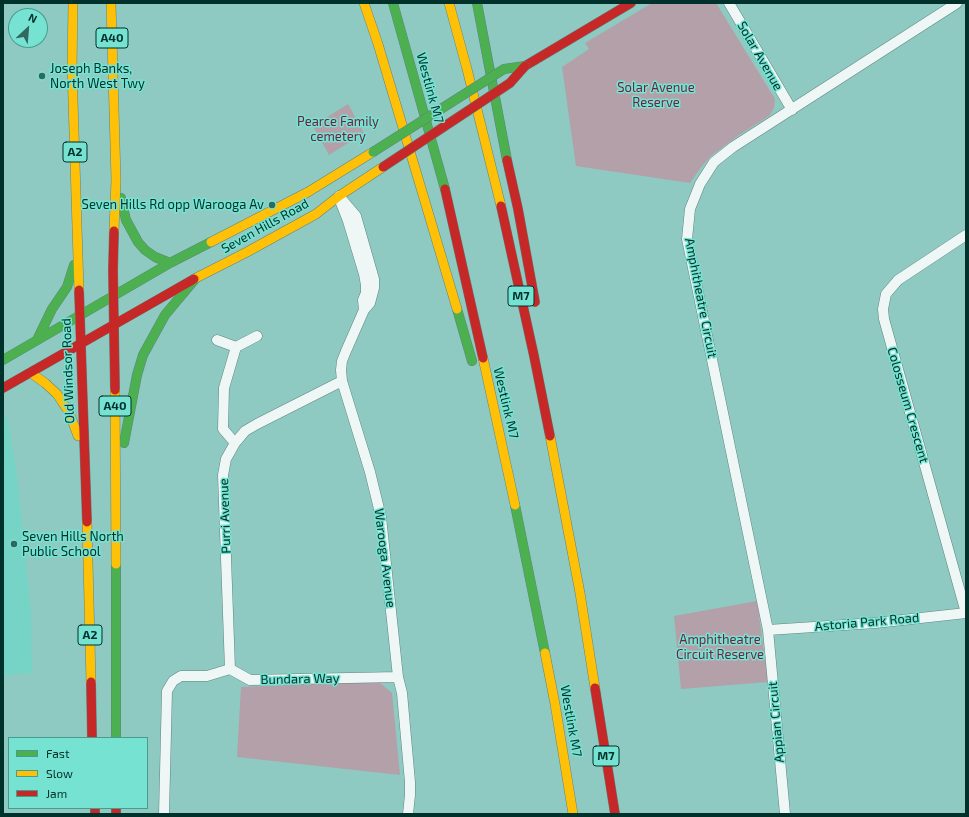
<!DOCTYPE html>
<html>
<head>
<meta charset="utf-8">
<style>
  body { margin:0 }
  #map { position:relative; width:969px; height:817px; overflow:hidden; background:#8ecac1; font-family:"Exo 2",sans-serif }
  canvas { display:block }
  .frame { position:absolute; inset:0; border:4px solid #00312b; pointer-events:none }
  .legend { position:absolute; left:8px; top:737px; width:140px; height:72px; box-sizing:border-box; background:#76e3d2; border:1px solid #479c8f; margin:0; padding:5px 7px; list-style:none; font-size:12px; color:#00312b }
  .legend li { display:flex; align-items:center; gap:8px; height:20px }
  .legend b { width:20px; border:1px solid #479c8f }
  .north { position:absolute; left:8px; top:8px; width:40px; height:40px; box-sizing:border-box; background:#76e3d2; border:1px solid #479c8f; border-radius:50%; rotate:26deg; font-size:11px; font-weight:700; line-height:16px; text-align:center; color:#00312b }
  .north::after { content:''; display:block; margin:auto; width:14px; height:18px; background:#326760; clip-path:polygon(50% 0,100% 100%,50% 72%,0 100%) }
</style>
</head>
<body>
<div id="map">
<canvas width="969" height="817"></canvas>
<div class="frame"></div>
<ul class="legend">
<li><b style="height:5px;background:#4caf50"></b>Fast</li>
<li><b style="height:5px;background:#ffc107"></b>Slow</li>
<li><b style="height:5px;background:#c62828"></b>Jam</li>
</ul>
<div class="north">N</div>
</div>
<script>
const context = document.querySelector('canvas').getContext('2d');
context.lineJoin = 'round';
function fillPath(path, color) { context.fillStyle = color; context.fill(path, 'evenodd'); }
const shape = rows => new Path2D(rows.map(r => 'M' + r).join(''));
function strokePath(path, color, width, dash) { context.strokeStyle = color; context.lineWidth = width; context.lineCap = dash ? 'butt' : 'round'; context.setLineDash(dash || []); context.stroke(path); }
function write(font, color, halo, rows, align = 'center') {
  context.font = font + ' "Exo 2",sans-serif'; context.lineWidth = 3; context.setLineDash([]); context.textBaseline = 'middle'; context.strokeStyle = halo; context.fillStyle = color; for (const [text, x, y, turn = 0] of rows) {
    context.save(); context.translate(x, y); context.rotate((+turn || 0) * Math.PI / 180); context.textAlign = isNaN(turn) ? turn : align; if (halo) context.strokeText(text, 0, 0); context.fillText(text, 0, 0); context.restore();
  }
}
fillPath(shape([
  [3,413,8,421,17,476,31,613,32,673,3,675]
]), '#75d4c6');
fillPath(shape([
  [652,3,716,3,775,99,774,108,769,116,739,135,712,155,702,166,690,183,576,166,562,67,589,49,585,43],
  [348,104,364,133,329,155,313,126],
  [757,601,768,682,681,689,674,616],
  [378,681,392,693,400,775,237,757,241,687]
]), '#b3a0a9');
const street = shape([
  [729,3,792,110],
  [339,196,356,216,374,279,374,288,370,303,364,310,346,351,342,361,341,370,342,381,370,472,381,517,398,677,402,693,410,782,410,795,408,814],
  [341,203,348,221,364,274,366,285,366,293,363,300,364,310],
  [217,340,236,347,257,336],
  [235,443,223,429,224,388,236,347],
  [768,630,875,623,966,613,884,319,883,309,886,294,898,280,966,235],
  [230,669,223,475,226,459,235,443,245,431,257,424,342,381],
  [164,814,167,691,173,681,181,676,207,676,230,669,250,680,398,677],
  [785,814,768,630,687,239,690,209,700,184,714,162,733,147,957,3]
]);
const fast = shape([
  [393,3,445,189],
  [477,3,507,160],
  [121,198,126,220,138,242,145,250,155,257,170,263],
  [457,309,472,361],
  [37,340,52,309,67,287,74,265],
  [3,360,170,263,211,242],
  [124,443,137,375,143,355,165,315,196,278],
  [515,505,545,653],
  [116,564,116,738]
]);
const slow = shape([
  [73,3,72,68,79,290],
  [111,3,116,180,114,231],
  [364,3,378,44,457,309],
  [449,3,467,69,501,206],
  [211,242,308,192,373,152],
  [194,279,247,252,316,214,339,196,383,167],
  [483,358,515,505],
  [31,373,45,383,57,394,69,412,78,436],
  [115,390,116,564],
  [550,436,580,593,595,688],
  [87,522,91,682],
  [545,653,555,704,573,814]
]);
const jam = shape([
  [525,66,631,3],
  [507,160,518,209,535,302],
  [445,189,483,358],
  [501,206,534,356,550,436],
  [114,231,113,270,115,390],
  [79,290,87,522],
  [3,388,194,279],
  [91,682,92,738],
  [595,688,615,814],
  [95,808,95,814],
  [116,808,116,814]
]);
strokePath(street, '#5f857f', 11);
strokePath(fast, '#5f857f', 10);
strokePath(slow, '#5f857f', 10);
strokePath(jam, '#5f857f', 10);
strokePath(street, '#eef7f6', 10);
strokePath(fast, '#4caf50', 9);
strokePath(slow, '#ffc107', 9);
strokePath(jam, '#c62828', 9);
const fastBridge = shape([
  [373,152,504,69,525,66]
]);
const jamBridge = shape([
  [383,167,510,83,525,66]
]);
strokePath(fastBridge, '#5f857f', 10, []);
strokePath(jamBridge, '#5f857f', 10, []);
strokePath(fastBridge, '#4caf50', 9);
strokePath(jamBridge, '#c62828', 9);
for (const [x, y, r, color] of [
  [42,76,4,"#326760"],
  [272,205,4,"#326760"],
  [14,544,4,"#326760"]
]) { const dot = new Path2D(); dot.arc(x, y, r, 0, 2 * Math.PI); context.fillStyle = color; context.fill(dot); strokePath(dot, '#76e3d2', 1.5); }
for (const [x, y, w] of [
  [112,38,32],
  [75,152,24],
  [521,296,26],
  [115,406,32],
  [90,635,24],
  [606,756,26]
]) { const box = new Path2D(); box.roundRect(x - w / 2, y - 10, w, 20, 3); context.fillStyle = '#76e3d2'; context.fill(box); strokePath(box, '#00312b', 1); }
write('bold 12px', '#00312b', null, [
  ["A40",112,38],
  ["A2",75,152],
  ["M7",521,296],
  ["A40",115,406],
  ["A2",90,635],
  ["M7",606,756]
]);
write('13px', '#00312b', '#76e3d2', [
  ["Solar Avenue",760,56,60],
  ["Westlink M7",430,88,75],
  ["Seven Hills Road",265,226,-29],
  ["Amphitheatre Circuit",701,298,79],
  ["Old Windsor Road",68,371,-92],
  ["Westlink M7",506,403,77],
  ["Colosseum Crescent",908,405,74],
  ["Purri Avenue",225,516,-92],
  ["Warooga Avenue",385,558,83],
  ["Astoria Park Road",867,622,-5],
  ["Bundara Way",300,679,-1],
  ["Westlink M7",571,721,80],
  ["Appian Circuit",776,722,-95]
]);
write('13px', '#00312b', '#76e3d2', [
  ["Joseph Banks,",50,69],
  ["North West Twy",50,84],
  ["Seven Hills Rd opp Warooga Av",264,205,"right"],
  ["Seven Hills North",22,537],
  ["Public School",22,552]
], 'left');
write('13px', '#701f3d', '#76e3d2', [
  ["Solar Avenue",656,88],
  ["Reserve",656,103],
  ["Pearce Family",338,122],
  ["cemetery",338,137],
  ["Amphitheatre",720,640],
  ["Circuit Reserve",720,655]
]);
</script>
</body>
</html>
